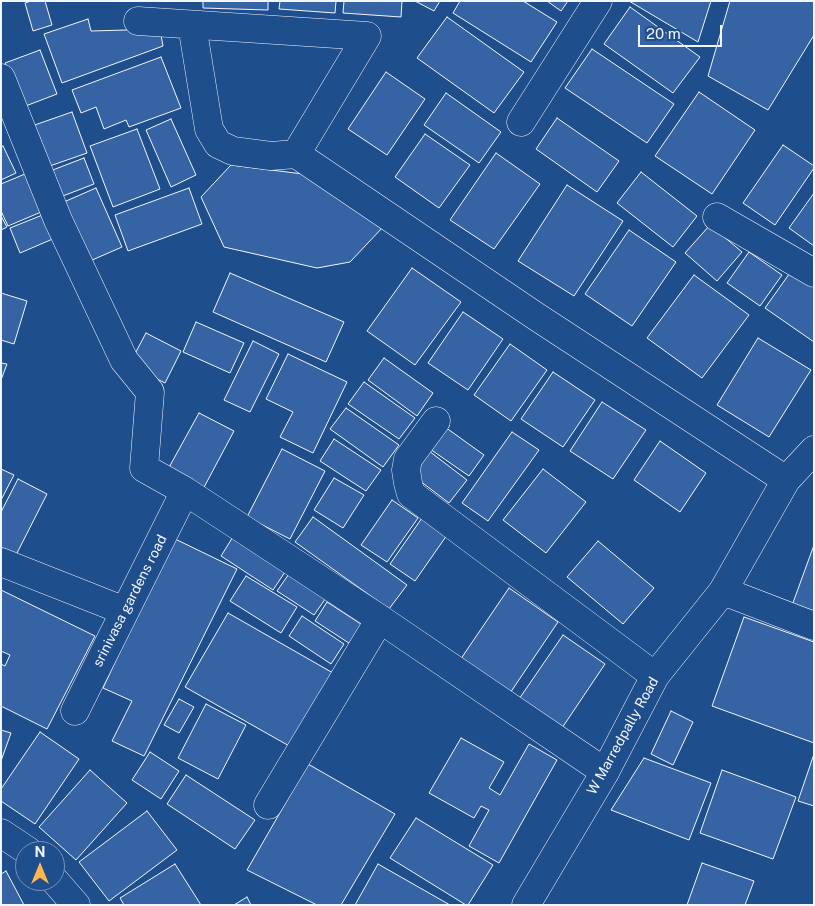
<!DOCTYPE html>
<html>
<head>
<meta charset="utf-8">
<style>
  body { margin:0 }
  #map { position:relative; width:815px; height:906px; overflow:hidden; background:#1f4e8c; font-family:"Public Sans",sans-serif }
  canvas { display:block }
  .frame { position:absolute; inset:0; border:2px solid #f2f6ff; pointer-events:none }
  .north { position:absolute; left:15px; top:841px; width:50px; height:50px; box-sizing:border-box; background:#1f4e8c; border:1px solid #7391ba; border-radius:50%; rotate:0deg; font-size:14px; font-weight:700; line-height:20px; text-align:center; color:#f2f6ff }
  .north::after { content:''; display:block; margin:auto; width:18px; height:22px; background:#ffb74d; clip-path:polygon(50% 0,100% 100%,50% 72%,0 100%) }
  .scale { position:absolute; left:638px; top:25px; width:84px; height:22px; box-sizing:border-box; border:2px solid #f2f6ff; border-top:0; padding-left:6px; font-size:15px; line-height:18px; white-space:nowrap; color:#f2f6ff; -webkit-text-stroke:4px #1f4e8c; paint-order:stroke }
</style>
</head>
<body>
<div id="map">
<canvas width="815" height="906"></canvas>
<div class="frame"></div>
<div class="north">N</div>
<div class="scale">20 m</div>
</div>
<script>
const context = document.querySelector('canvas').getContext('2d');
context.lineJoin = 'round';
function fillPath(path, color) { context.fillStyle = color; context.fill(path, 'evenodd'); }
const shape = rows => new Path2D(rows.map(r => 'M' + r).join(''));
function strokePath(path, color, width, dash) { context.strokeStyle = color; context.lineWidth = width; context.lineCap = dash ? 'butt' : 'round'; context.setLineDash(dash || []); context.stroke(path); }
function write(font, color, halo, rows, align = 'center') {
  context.font = font + ' "Public Sans",sans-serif'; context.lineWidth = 4; context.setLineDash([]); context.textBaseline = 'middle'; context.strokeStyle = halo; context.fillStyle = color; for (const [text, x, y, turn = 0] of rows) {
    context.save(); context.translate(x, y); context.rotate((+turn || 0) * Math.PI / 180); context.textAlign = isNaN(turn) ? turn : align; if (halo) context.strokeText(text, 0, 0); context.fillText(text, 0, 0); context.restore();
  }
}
const building = shape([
  [31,1,45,1,52,25,33,31,25,3,31,1],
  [203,1,268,1,268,10,203,8,203,1],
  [280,1,336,1,335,13,279,9,280,1],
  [344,1,402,1,401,17,343,13,344,1],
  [415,1,440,1,434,11,415,1],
  [460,1,523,1,557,22,531,62,453,13,460,1],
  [547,1,568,1,561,11,547,1],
  [629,1,711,1,698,42,629,1],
  [730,1,814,1,814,35,768,110,708,76,730,1],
  [630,7,700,57,673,93,604,44,630,7],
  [447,17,524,72,494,113,417,58,447,17],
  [88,19,91,31,160,29,163,46,62,83,44,34,88,19],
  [592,49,674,104,647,143,565,88,592,49],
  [40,50,57,94,23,107,5,63,40,50],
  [161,57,181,108,129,127,126,120,104,129,96,107,81,113,72,90,161,57],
  [386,72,425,99,387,155,348,129,386,72],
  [699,92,755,130,712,194,655,156,699,92],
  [446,93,501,132,479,163,424,125,446,93],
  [72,112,87,153,44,168,29,127,72,112],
  [557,118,619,161,597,192,536,149,557,118],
  [171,119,196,175,171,187,146,130,171,119],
  [137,129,160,189,113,207,90,146,137,129],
  [425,134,470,165,439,208,395,177,425,134],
  [783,145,814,166,814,168,775,225,743,203,783,145],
  [3,146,16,173,1,180,1,147,3,146],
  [496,153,540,184,494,249,450,220,496,153],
  [84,158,94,184,55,199,45,173,84,158],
  [231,165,311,175,383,227,350,262,317,268,224,247,201,197,231,165],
  [641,172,697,216,673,247,617,203,641,172],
  [25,174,41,212,8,226,1,211,1,184,25,174],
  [567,185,623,221,574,296,518,261,567,185],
  [96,188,122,247,83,264,57,205,96,188],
  [189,188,202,224,128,251,115,215,189,188],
  [814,193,814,246,789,228,814,193],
  [45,214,55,238,20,253,10,228,45,214],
  [1,216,7,227,1,230,1,216],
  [710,225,742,252,717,281,685,253,710,225],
  [629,230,676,262,632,326,585,294,629,230],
  [749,252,782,275,760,306,727,283,749,252],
  [412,268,461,302,415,365,367,331,412,268],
  [792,270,814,285,814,342,765,308,792,270],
  [230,273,344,322,326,362,213,312,230,273],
  [694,275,749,315,702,378,647,338,694,275],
  [1,293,27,301,14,344,1,340,1,293],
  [463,312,503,339,468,390,428,363,463,312],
  [196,322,244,343,230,373,183,352,196,322],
  [146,333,181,351,165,383,129,365,146,333],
  [758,338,811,370,769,437,717,405,758,338],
  [253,341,279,354,250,412,224,400,253,341],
  [510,344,547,370,511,421,474,395,510,344],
  [288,354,347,382,313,453,280,437,293,412,266,399,288,354],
  [384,358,433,393,417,416,368,380,384,358],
  [1,363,7,364,1,380,1,363],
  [553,372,595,400,563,447,521,419,553,372],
  [364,382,415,418,399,439,348,404,364,382],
  [602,402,646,430,613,479,570,451,602,402],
  [346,408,399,445,383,467,330,429,346,408],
  [199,413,234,431,202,491,167,471,199,413],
  [445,427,484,455,469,476,430,449,445,427],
  [512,432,539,450,488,521,462,503,512,432],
  [334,439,381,470,366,491,320,461,334,439],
  [660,441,706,473,680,512,634,480,660,441],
  [282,449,325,471,290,539,247,517,282,449],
  [429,451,467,480,449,503,411,474,429,451],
  [1,469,14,475,1,500,1,469],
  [543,469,586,502,546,553,503,520,543,469],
  [334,478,364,495,343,528,314,510,334,478],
  [18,479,47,494,16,555,1,547,1,512,18,479],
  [392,500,418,518,387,562,361,545,392,500],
  [313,517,407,585,389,609,295,542,313,517],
  [422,518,447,535,415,581,390,564,422,518],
  [236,532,289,566,273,590,221,556,236,532],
  [173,538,237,569,144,756,112,741,132,701,103,688,173,538],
  [598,541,654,588,623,624,567,577,598,541],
  [814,545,814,619,790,611,814,545],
  [291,571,328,595,314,615,277,591,291,571],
  [246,576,297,607,281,633,230,601,246,576],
  [509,588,558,622,506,699,456,666,509,588],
  [1,590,95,636,47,729,1,706,1,664,5,666,10,655,1,651,1,590],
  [327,602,367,628,355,647,315,621,327,602],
  [228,613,333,673,291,747,185,687,228,613],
  [302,616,344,644,331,664,289,636,302,616],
  [744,617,814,642,814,743,712,706,744,617],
  [563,635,605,664,560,731,517,702,563,635],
  [179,699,194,707,179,733,164,725,179,699],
  [206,704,246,725,218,779,178,758,206,704],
  [671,711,693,722,673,765,651,754,671,711],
  [1,730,11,733,1,761,1,730],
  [40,732,79,759,35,824,1,801,1,789,40,732],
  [461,738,504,762,489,788,500,795,529,744,557,760,499,863,469,846,489,810,481,806,474,818,429,793,461,738],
  [150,752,179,771,161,799,132,780,150,752],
  [814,754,814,806,798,801,814,754],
  [644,758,711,783,689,840,611,810,644,758],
  [308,764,395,814,341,905,317,905,247,870,308,764],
  [90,770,127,803,76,860,39,827,90,770],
  [722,770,796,797,773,859,700,833,722,770],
  [186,775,255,820,235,849,167,804,186,775],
  [147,811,177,850,109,901,79,862,147,811],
  [416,818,493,865,468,905,466,905,390,858,416,818],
  [702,863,754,881,745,905,687,905,702,863],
  [175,864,201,905,124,905,120,898,175,864],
  [378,864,450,905,355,905,378,864],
  [6,871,24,905,1,905,1,874,6,871],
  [247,897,251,905,234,905,247,897]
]);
fillPath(building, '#3563a3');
strokePath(building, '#f2f6ff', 1);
const minor = shape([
  [138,21,367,36,296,154,534,315,786,480],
  [192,25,209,129,218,144,233,151,271,156,296,154],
  [1,78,58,220,124,360,150,392,144,468,185,491,380,619,605,772],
  [521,122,598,1],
  [717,217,814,273],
  [436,421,408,459,406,470,408,483,411,494,655,676],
  [1,562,125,611],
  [723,591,814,626],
  [75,711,185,491],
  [268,805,380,619],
  [1,833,28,851],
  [55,881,76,905]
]);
const major = shape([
  [526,905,605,772,655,676,723,591,786,480,814,450]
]);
strokePath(minor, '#f2f6ff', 29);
strokePath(major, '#f2f6ff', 29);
strokePath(minor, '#1f4e8c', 28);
strokePath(major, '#1f4e8c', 28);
write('14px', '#f2f6ff', '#1f4e8c', [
  ["srinivasa gardens road",130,601,-63],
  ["W Marredpally Road",623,736,-61]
]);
</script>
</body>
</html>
